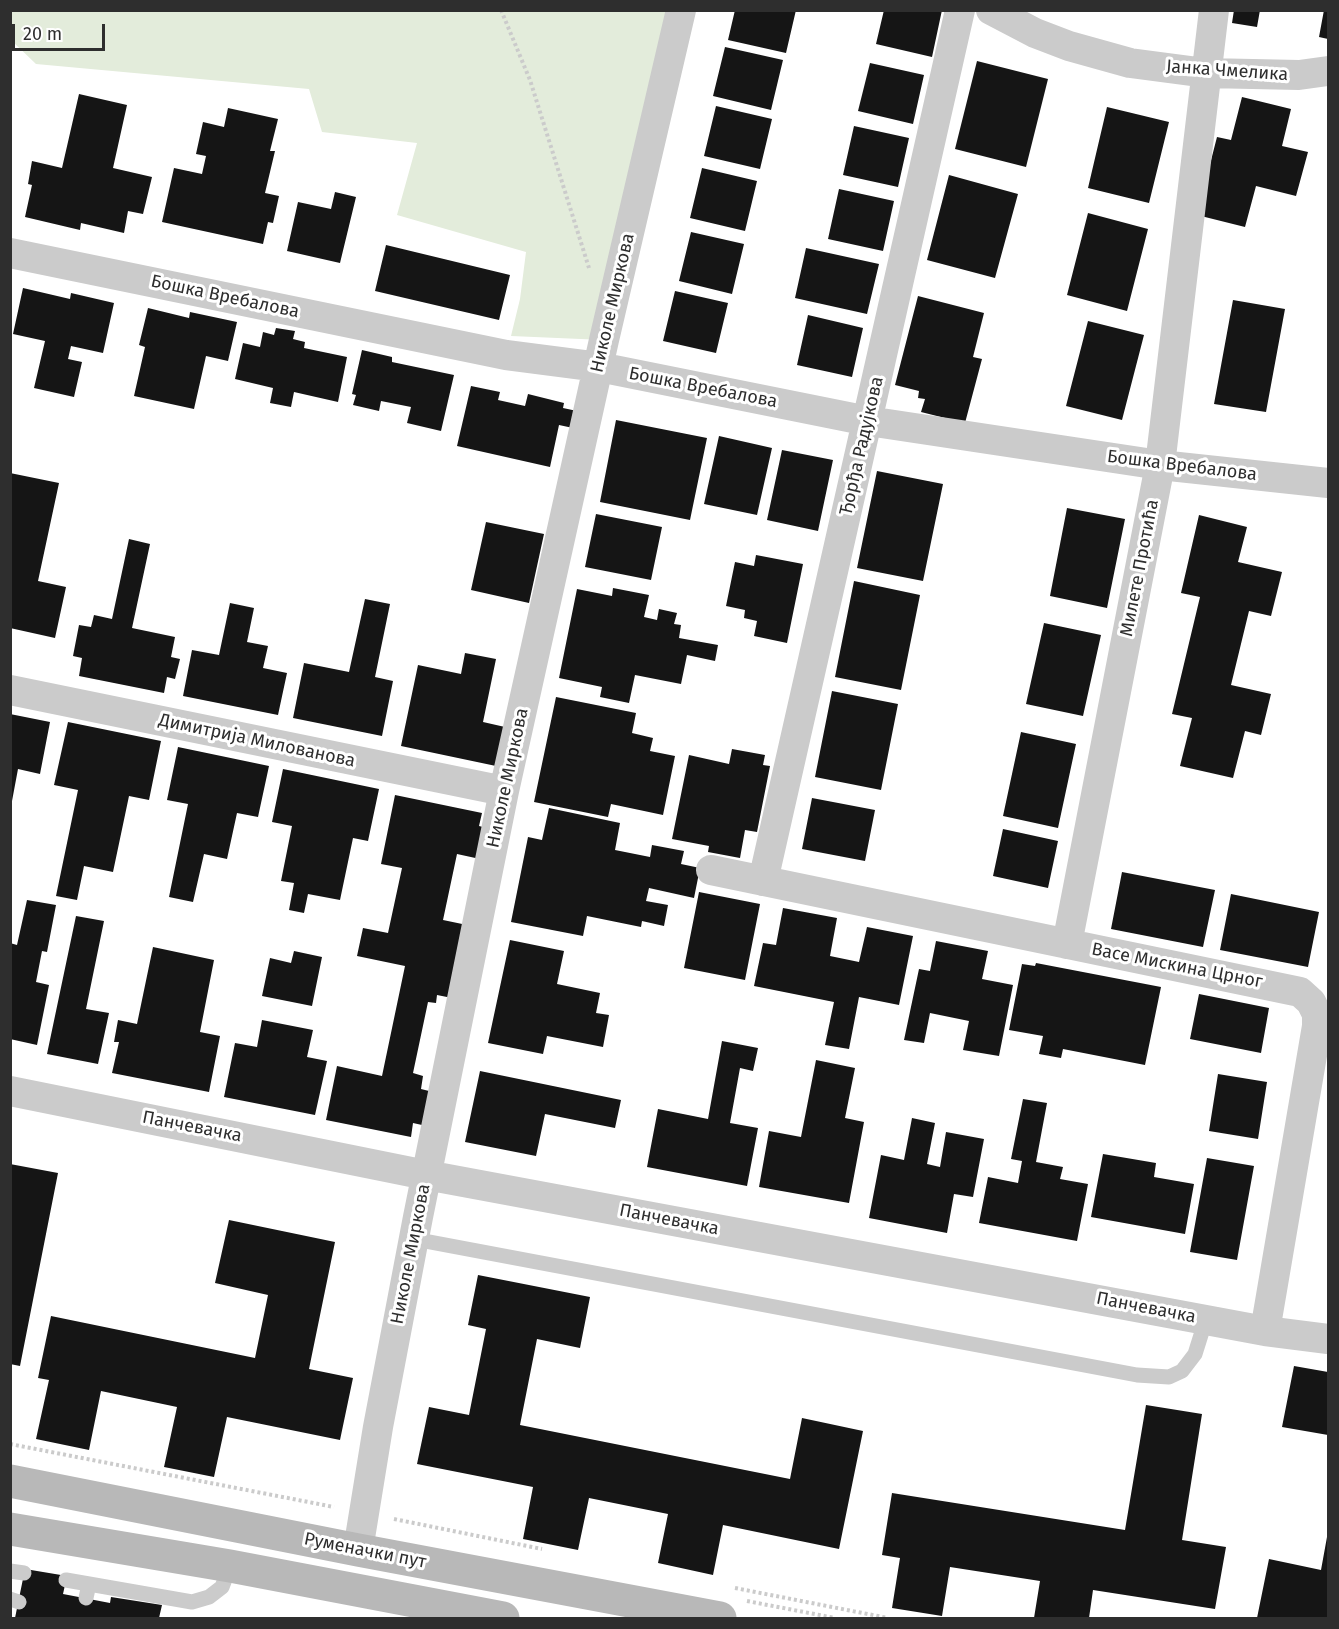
<!DOCTYPE html>
<html>
<head>
<meta charset="utf-8">
<style>
  body { margin:0 }
  #map { position:relative; width:1339px; height:1629px; overflow:hidden; background:#fff; font-family:"Fira Sans",sans-serif }
  canvas { display:block }
  .frame { position:absolute; inset:0; border:12px solid #2e2e2e; pointer-events:none }
  .scale { position:absolute; left:12px; top:24px; width:93px; height:27px; box-sizing:border-box; border:3px solid #2e2e2e; border-top:0; padding-left:8px; font-size:18px; line-height:21px; white-space:nowrap; color:#2e2e2e; -webkit-text-stroke:4px #fff; paint-order:stroke }
</style>
</head>
<body>
<div id="map">
<canvas width="1339" height="1629"></canvas>
<div class="frame"></div>
<div class="scale">20 m</div>
</div>
<script>
const context = document.querySelector('canvas').getContext('2d');
context.lineJoin = 'round';
function fillPath(path, color) { context.fillStyle = color; context.fill(path, 'evenodd'); }
const shape = rows => new Path2D(rows.map(r => 'M' + r).join(''));
function strokePath(path, color, width, dash) { context.strokeStyle = color; context.lineWidth = width; context.lineCap = dash ? 'butt' : 'round'; context.setLineDash(dash || []); context.stroke(path); }
function write(font, color, halo, rows, align = 'center') {
  context.font = font + ' "Fira Sans",sans-serif'; context.lineWidth = 6; context.setLineDash([]); context.textBaseline = 'middle'; context.strokeStyle = halo; context.fillStyle = color; for (const [text, x, y, turn = 0] of rows) {
    context.save(); context.translate(x, y); context.rotate((+turn || 0) * Math.PI / 180); context.textAlign = isNaN(turn) ? turn : align; if (halo) context.strokeText(text, 0, 0); context.fillText(text, 0, 0); context.restore();
  }
}
fillPath(shape([
  [10,11,681,11,604,340,511,336,520,299,526,252,397,215,417,143,322,132,309,89,36,64,11,40]
]), '#e3ecdb');
fillPath(shape([
  [735,10,796,10,786,53,728,40],
  [884,10,942,10,932,57,876,44],
  [1234,10,1260,10,1257,27,1232,23],
  [1324,10,1328,10,1328,39,1319,37],
  [725,47,783,60,771,110,713,96],
  [977,61,1048,79,1026,167,955,149],
  [870,63,924,75,913,124,858,111],
  [79,94,127,105,113,168,152,177,143,214,128,211,124,233,81,223,80,230,25,217,32,185,28,184,32,161,62,168],
  [1242,97,1291,109,1282,146,1308,152,1296,196,1256,186,1245,227,1197,215,1217,137,1231,140],
  [716,106,772,119,760,169,704,156],
  [1107,107,1169,122,1149,203,1088,188],
  [228,108,278,119,270,151,275,151,265,193,279,196,273,223,268,222,263,244,162,222,174,168,202,174,206,156,196,154,203,122,224,127],
  [854,126,909,138,898,187,843,175],
  [702,168,757,181,745,231,690,218],
  [949,175,1018,194,995,278,927,260],
  [839,189,894,201,883,251,828,239],
  [335,192,356,197,340,263,287,251,298,202,331,209],
  [1088,213,1148,229,1127,311,1067,295],
  [691,232,744,244,732,294,679,281],
  [386,245,510,275,499,320,375,291],
  [806,248,879,264,867,314,795,298],
  [23,288,70,299,71,293,114,303,103,353,71,346,68,359,82,362,74,397,34,388,45,341,13,334],
  [675,291,728,303,716,353,663,341],
  [918,296,984,313,973,357,982,359,965,423,921,412,925,399,918,398,919,391,895,385],
  [1233,300,1285,309,1266,412,1214,404],
  [148,308,189,318,190,312,237,322,228,361,206,356,194,409,134,396,145,347,139,345],
  [808,315,863,328,852,377,797,365],
  [1088,321,1144,335,1122,420,1066,406],
  [276,328,295,331,293,339,305,342,304,348,347,357,338,402,294,392,291,407,270,403,273,388,235,379,243,343,260,347,263,332,274,335],
  [362,350,392,357,392,362,454,375,441,431,407,423,411,407,381,401,379,411,353,405,356,395,352,394],
  [471,386,500,392,498,400,525,406,528,394,564,403,563,408,577,411,573,428,559,425,550,467,457,446],
  [616,420,707,438,690,520,600,502],
  [719,436,772,448,757,515,704,504],
  [782,450,833,460,818,531,767,520],
  [877,471,943,484,923,581,857,568],
  [10,473,59,483,38,581,66,587,55,638,10,628],
  [1067,508,1125,519,1107,608,1050,596],
  [596,514,662,527,651,580,585,567],
  [1199,515,1247,527,1238,562,1282,572,1271,616,1249,611,1231,685,1271,694,1261,735,1245,731,1233,778,1180,766,1192,718,1172,714,1200,597,1181,593],
  [486,522,544,534,529,603,471,590],
  [129,539,150,544,132,628,175,637,171,657,180,659,175,679,167,677,164,693,79,676,82,658,73,656,79,625,91,627,94,615,112,619],
  [756,555,803,564,787,643,754,636,757,621,744,618,745,610,726,606,735,562,754,566],
  [854,581,920,595,901,690,835,677],
  [613,588,649,595,644,617,657,620,659,609,677,613,674,624,681,625,679,638,718,645,715,661,687,655,681,684,635,675,629,703,600,697,602,687,559,678,577,589,612,596],
  [365,599,390,604,375,677,393,681,382,736,293,718,304,663,349,672],
  [230,603,254,608,247,642,268,646,263,668,287,673,278,715,183,696,192,650,219,655],
  [1044,623,1101,635,1083,716,1026,704],
  [465,653,496,659,483,722,505,727,496,766,401,746,418,665,461,674],
  [832,691,898,704,881,790,815,777],
  [556,697,636,713,632,733,653,738,650,751,675,756,663,815,611,804,608,817,534,802],
  [10,714,50,722,40,774,18,769,12,801],
  [68,722,161,741,149,800,129,796,113,872,84,866,77,900,56,896,78,790,54,785],
  [1021,732,1076,744,1058,828,1003,816],
  [178,747,269,766,258,817,237,813,227,859,204,854,193,902,169,897,188,804,167,800],
  [732,749,765,755,763,765,770,766,757,832,745,830,740,858,708,852,709,846,672,839,689,755,729,764],
  [283,769,379,789,368,841,353,838,340,900,308,894,304,913,289,910,294,883,281,881,292,826,272,822],
  [395,795,482,813,479,826,487,828,480,859,457,854,443,920,467,925,457,999,437,995,436,1003,428,1002,413,1073,423,1076,421,1089,429,1091,422,1125,413,1123,411,1137,326,1120,337,1066,382,1076,405,966,357,956,363,928,388,933,402,868,381,864],
  [812,798,875,810,865,861,802,849],
  [549,808,620,823,615,850,650,857,652,845,684,851,681,864,700,868,694,898,649,888,646,901,668,905,664,926,642,921,641,927,587,916,583,936,511,922,528,837,542,840],
  [1003,829,1058,841,1048,888,993,876],
  [1122,872,1215,890,1203,947,1111,929],
  [699,892,760,904,745,980,684,968],
  [1231,894,1319,912,1308,967,1220,950],
  [27,900,56,905,47,952,42,951,36,982,49,985,37,1045,10,1039,10,943,17,945],
  [783,908,837,918,830,956,859,962,867,927,913,936,899,1005,859,997,849,1049,825,1045,834,1002,754,986,763,943,776,945],
  [76,916,104,921,86,1009,109,1013,98,1064,47,1054],
  [510,940,564,951,557,984,600,993,596,1013,609,1015,603,1047,547,1036,543,1054,488,1043],
  [936,941,988,951,982,979,1013,985,999,1056,963,1050,969,1021,930,1013,924,1043,904,1040,919,969,930,971],
  [153,947,214,960,200,1032,220,1036,209,1092,112,1073,119,1042,114,1042,118,1020,137,1024],
  [294,951,322,957,312,1006,262,996,270,958,291,963],
  [1036,963,1161,987,1145,1065,1063,1049,1061,1058,1039,1054,1043,1036,1009,1030,1022,964,1035,966],
  [1199,994,1269,1008,1261,1053,1190,1039],
  [262,1020,313,1030,307,1057,327,1061,315,1115,224,1097,235,1043,257,1047],
  [722,1041,758,1048,753,1071,740,1068,730,1123,758,1128,747,1186,647,1167,658,1109,708,1119],
  [816,1060,855,1068,845,1118,864,1122,849,1203,759,1187,769,1131,801,1137],
  [480,1071,621,1100,615,1128,545,1114,536,1156,465,1142],
  [1218,1074,1267,1082,1258,1139,1209,1131],
  [1023,1099,1047,1103,1036,1162,1063,1167,1060,1179,1088,1184,1077,1241,979,1223,988,1177,1018,1183,1022,1161,1011,1159],
  [912,1118,935,1123,927,1164,940,1167,946,1132,984,1139,973,1197,954,1194,947,1233,869,1218,881,1155,904,1160],
  [1103,1154,1156,1163,1154,1177,1194,1184,1185,1234,1091,1217],
  [1207,1158,1254,1166,1237,1260,1190,1252],
  [10,1164,58,1173,20,1366,10,1364],
  [229,1220,335,1242,309,1369,353,1378,340,1440,227,1417,214,1477,164,1467,177,1407,101,1391,89,1450,36,1439,49,1380,38,1378,51,1316,255,1358,268,1295,215,1283],
  [478,1275,590,1297,580,1348,537,1339,520,1425,790,1479,802,1418,863,1431,839,1549,723,1525,713,1575,658,1563,668,1514,589,1498,578,1550,523,1539,533,1487,417,1464,429,1407,469,1415,486,1329,468,1325],
  [1294,1366,1328,1372,1328,1435,1282,1427],
  [1146,1405,1202,1414,1182,1540,1226,1547,1215,1609,1093,1590,1089,1618,1034,1618,1040,1581,950,1567,942,1616,892,1608,900,1558,882,1555,892,1493,1125,1530],
  [1327,1537,1328,1618,1257,1618,1269,1559,1321,1570],
  [25,1569,67,1576,63,1594,110,1603,111,1597,162,1605,159,1618,15,1618]
]), '#151515');
strokePath(shape([
  [501,10,530,80,589,268],
  [10,1444,334,1507],
  [394,1519,542,1549],
  [735,1588,888,1618],
  [747,1601,835,1618]
]), '#cbcbcb', 4, [3, 3]);
strokePath(shape([
  [414,1239,1137,1375,1169,1377,1182,1371,1195,1354,1206,1319],
  [10,1571,24,1573],
  [66,1580,89,1584],
  [86,1598,89,1584,192,1602,209,1597,222,1587,230,1566],
  [10,1599,19,1602]
]), '#cbcbcb', 15);
strokePath(shape([
  [991,10,1035,33,1069,46,1130,63,1206,73,1299,75,1328,71],
  [10,253,506,355,599,367,868,421,1160,465,1328,483],
  [10,690,504,791],
  [711,870,1300,992,1311,1002,1317,1014,1317,1026,1265,1331],
  [763,881,960,10],
  [1067,944,1160,465,1214,10],
  [10,1091,426,1175,1265,1331,1328,1339],
  [358,1550,378,1427,418,1217,504,791,604,340,681,10]
]), '#cbcbcb', 30);
strokePath(shape([
  [10,1481,358,1550,720,1618],
  [10,1529,230,1566,503,1618]
]), '#b8b8b8', 33);
write('18px', '#2e2e2e', '#fff', [
  ["Јанка Чмелика",1227,71,4],
  ["Бошка Вребалова",225,297,12],
  ["Николе Миркова",613,303,-77],
  ["Бошка Вребалова",703,388,11],
  ["Ђорђа Радујкова",862,446,-77],
  ["Бошка Вребалова",1182,466,7],
  ["Милете Протића",1140,568,-79],
  ["Димитрија Милованова",257,741,12],
  ["Николе Миркова",508,778,-78],
  ["Васе Мискина Црног",1177,966,11],
  ["Панчевачка",192,1127,11],
  ["Панчевачка",669,1220,11],
  ["Николе Миркова",411,1254,-79],
  ["Панчевачка",1146,1308,11],
  ["Руменачки пут",365,1551,11]
]);
</script>
</body>
</html>
